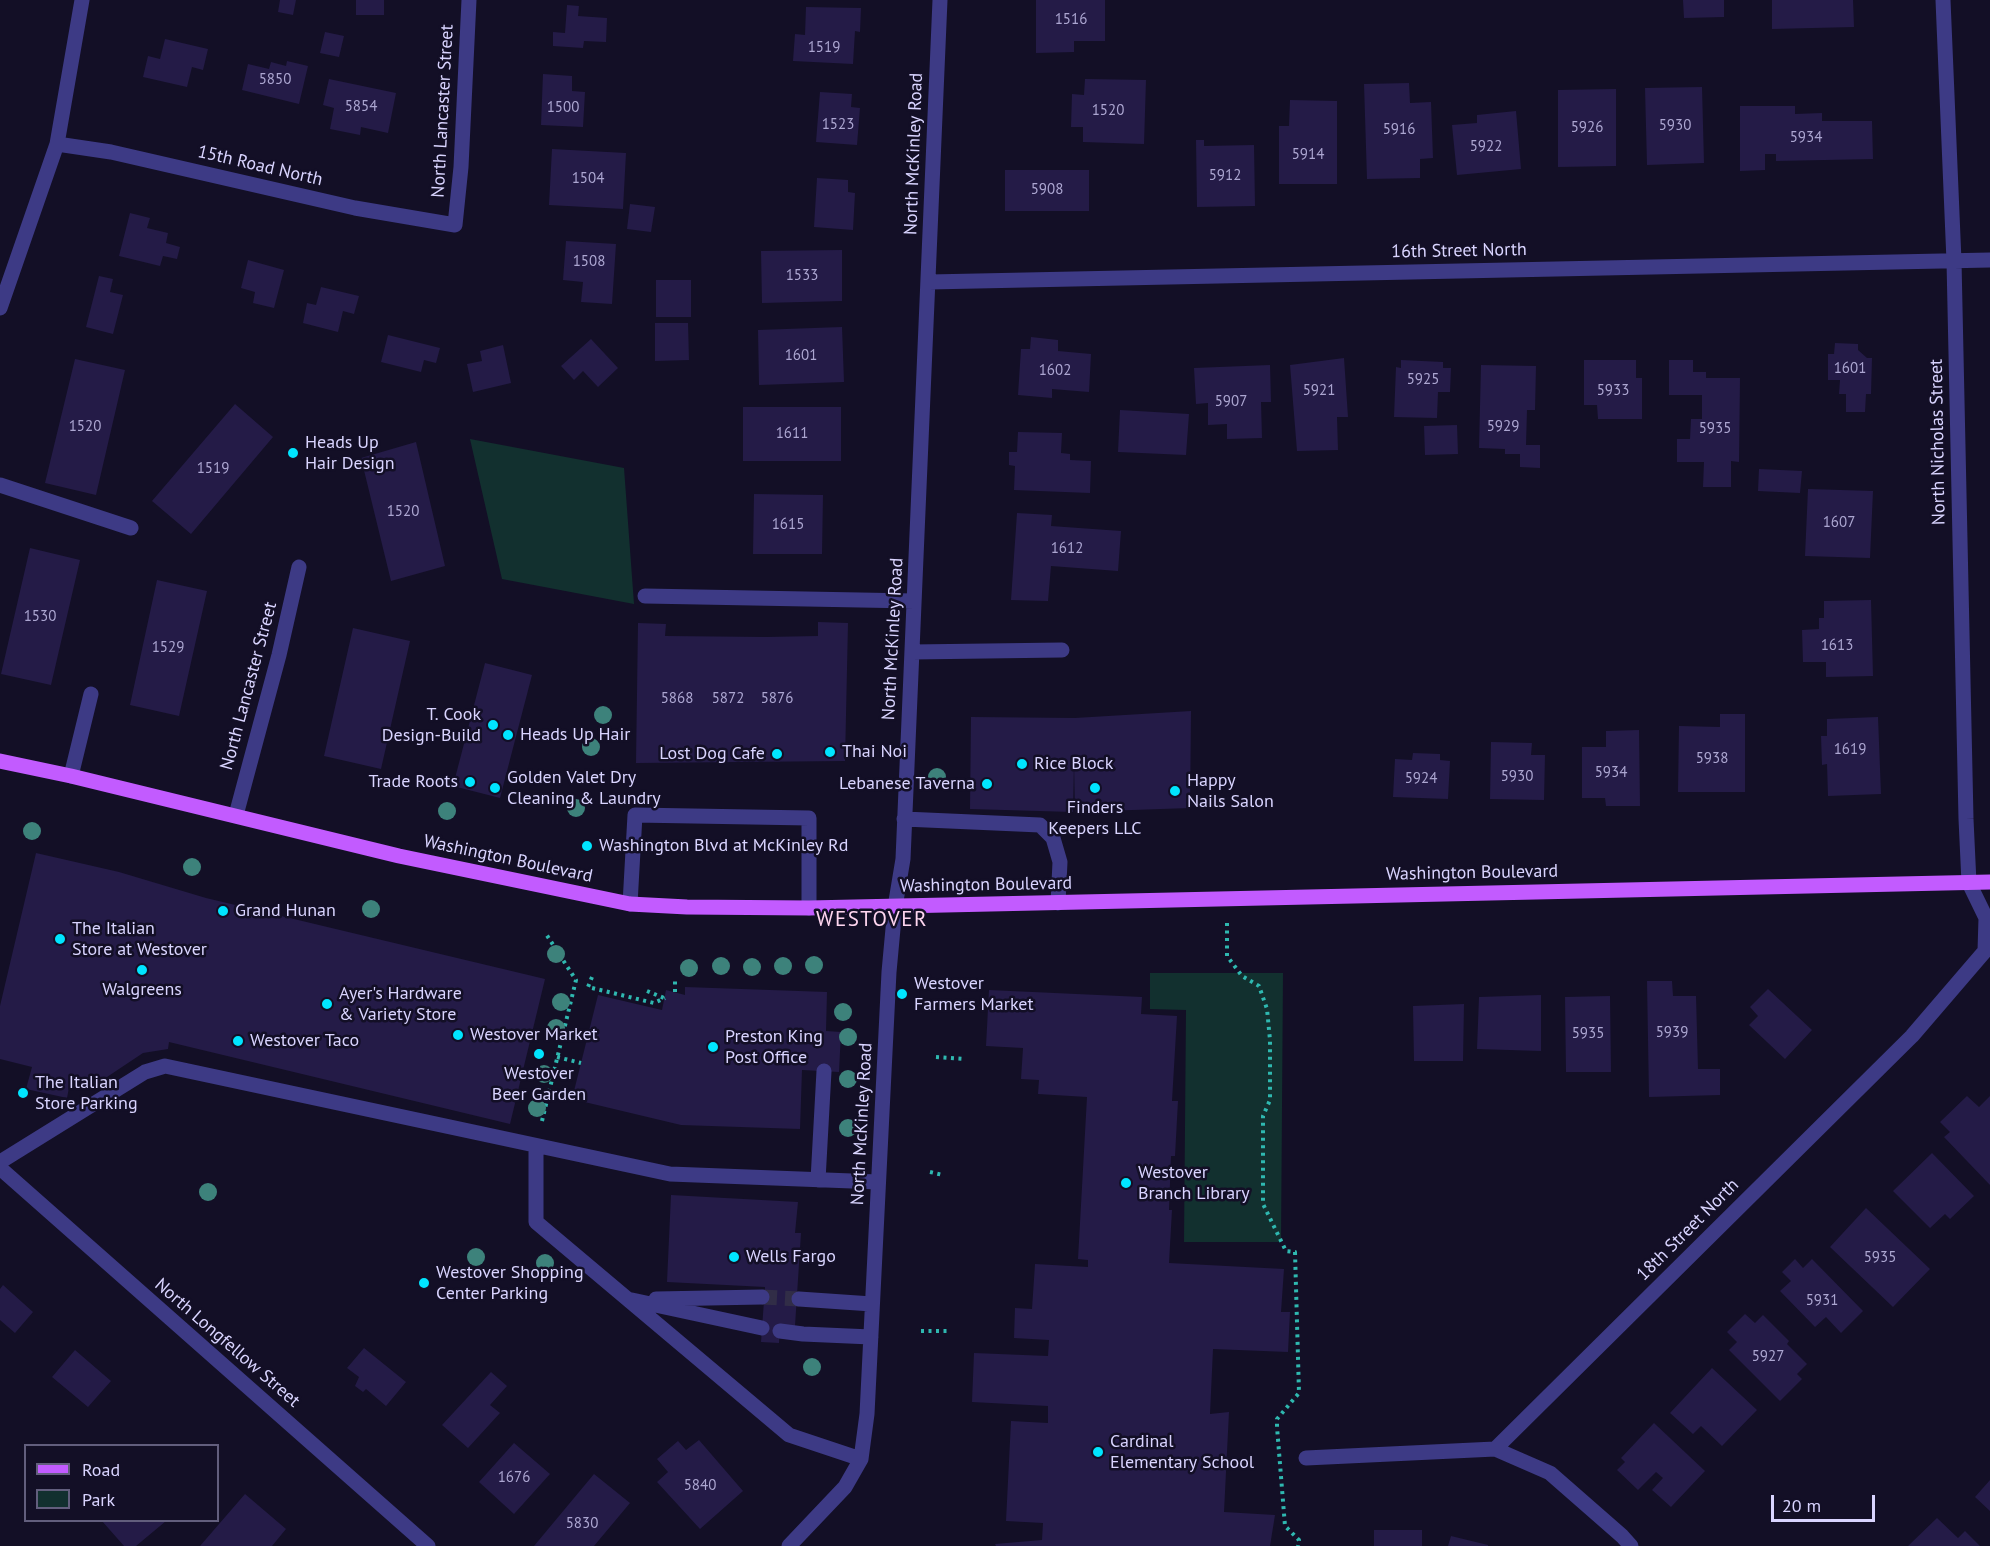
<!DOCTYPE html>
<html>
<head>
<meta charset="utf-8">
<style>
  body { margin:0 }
  #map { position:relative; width:1990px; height:1546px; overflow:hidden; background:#130f26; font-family:"PT Sans",sans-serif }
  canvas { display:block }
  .legend { position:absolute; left:24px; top:1444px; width:195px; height:78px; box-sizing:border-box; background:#130f26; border:2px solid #625e7d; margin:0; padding:8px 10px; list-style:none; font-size:18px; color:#d9d4ff }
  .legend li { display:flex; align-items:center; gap:12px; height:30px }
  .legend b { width:30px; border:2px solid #625e7d }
  .scale { position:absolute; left:1771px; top:1495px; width:104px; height:27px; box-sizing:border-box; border:3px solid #d9d4ff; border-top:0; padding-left:8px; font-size:18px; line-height:21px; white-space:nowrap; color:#d9d4ff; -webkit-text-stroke:4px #130f26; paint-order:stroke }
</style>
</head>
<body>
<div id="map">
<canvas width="1990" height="1546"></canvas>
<ul class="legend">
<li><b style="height:8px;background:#c25bff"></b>Road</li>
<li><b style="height:16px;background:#12302f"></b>Park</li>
</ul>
<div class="scale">20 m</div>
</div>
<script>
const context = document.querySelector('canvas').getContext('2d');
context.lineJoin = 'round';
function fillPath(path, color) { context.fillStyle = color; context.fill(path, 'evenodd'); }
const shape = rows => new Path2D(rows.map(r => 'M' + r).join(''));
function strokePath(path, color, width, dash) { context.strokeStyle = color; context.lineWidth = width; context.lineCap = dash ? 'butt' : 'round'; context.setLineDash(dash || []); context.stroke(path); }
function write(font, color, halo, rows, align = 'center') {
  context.font = font + ' "PT Sans",sans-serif'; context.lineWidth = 5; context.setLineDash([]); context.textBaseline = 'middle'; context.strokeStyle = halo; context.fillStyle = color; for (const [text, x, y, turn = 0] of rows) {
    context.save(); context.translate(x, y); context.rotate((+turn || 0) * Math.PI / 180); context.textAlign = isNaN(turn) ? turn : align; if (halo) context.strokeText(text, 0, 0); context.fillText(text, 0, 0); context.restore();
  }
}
fillPath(shape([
  [470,439,624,468,634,604,502,579],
  [1150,973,1283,973,1281,1242,1184,1242,1186,1010,1150,1009]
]), '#12302f');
fillPath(shape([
  [280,0,296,0,293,15,278,12],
  [356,0,384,0,384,15,356,15],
  [1036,0,1105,0,1105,41,1074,41,1074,52,1036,53],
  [1683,0,1724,0,1724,17,1684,18],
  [1772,0,1853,0,1854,27,1772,29],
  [567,5,579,6,578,16,607,18,606,42,584,41,583,48,553,46,553,32,565,33],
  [806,7,861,8,860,32,855,31,853,64,793,61,795,34,805,35],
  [325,32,344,36,339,57,320,53],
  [165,39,208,49,203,70,192,67,187,87,143,77,148,56,160,59],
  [287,61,308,66,299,104,242,90,248,64,269,69,271,62,286,66],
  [543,74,572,76,572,91,585,92,583,127,541,125],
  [329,79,396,93,388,133,361,127,360,135,330,129,334,108,323,105],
  [1085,79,1146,80,1144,144,1083,142,1083,127,1071,127,1072,94,1084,95],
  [1409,83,1410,103,1431,102,1433,158,1420,159,1420,178,1367,179,1364,84],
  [1702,87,1704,163,1647,165,1645,88],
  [1616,89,1616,166,1558,167,1558,90],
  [820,92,852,94,851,107,860,108,857,145,816,142],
  [1290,100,1337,101,1337,184,1279,184,1279,126,1289,126],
  [1740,106,1795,106,1795,114,1822,113,1822,121,1872,121,1873,159,1776,161,1776,154,1765,154,1765,170,1740,171],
  [1516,111,1521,169,1457,175,1452,125,1477,123,1477,115],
  [1196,140,1204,140,1204,146,1254,145,1255,206,1197,207],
  [552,149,626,153,623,209,549,205],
  [1005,170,1089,170,1089,211,1005,211],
  [817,178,848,180,848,192,855,193,853,230,814,227],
  [630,204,655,207,651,232,627,229],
  [130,213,150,218,147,228,168,233,166,243,180,247,177,259,163,256,160,266,119,256],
  [566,241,616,244,612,304,581,302,583,282,563,280],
  [842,250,842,301,762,303,761,251],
  [248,260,284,270,274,308,253,303,255,292,241,288],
  [99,276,113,279,110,292,123,295,113,334,86,327],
  [656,280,691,280,691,317,656,317],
  [321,287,359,296,354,314,343,311,338,332,303,323,307,303,316,305],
  [655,323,688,323,689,360,655,361],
  [842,327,844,382,759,385,758,330],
  [388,335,440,348,436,363,424,360,421,372,381,362],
  [1031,337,1058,340,1058,351,1091,354,1089,392,1052,389,1052,398,1018,395,1021,349,1030,349],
  [591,339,618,368,598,387,583,371,574,380,561,366],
  [1835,343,1858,344,1858,350,1867,358,1872,358,1871,394,1866,394,1865,412,1846,412,1846,394,1839,394,1840,380,1828,380,1828,354,1834,354],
  [503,345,511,383,473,392,467,364,482,361,480,351],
  [1344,358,1348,417,1337,417,1338,450,1297,451,1290,365],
  [75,359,125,370,96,495,45,483],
  [1401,360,1443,362,1443,368,1451,368,1450,392,1438,392,1437,418,1394,417,1396,367,1401,368],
  [1584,360,1636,360,1636,378,1642,378,1642,419,1598,419,1597,405,1584,405],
  [1669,360,1693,360,1693,372,1706,372,1706,378,1740,378,1739,462,1731,461,1731,487,1703,487,1704,462,1677,462,1677,439,1690,439,1691,419,1702,419,1702,395,1669,395],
  [1270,365,1271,402,1261,402,1262,438,1227,439,1227,424,1208,425,1208,403,1196,404,1194,368],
  [1481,365,1536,366,1535,410,1527,410,1526,445,1540,445,1540,468,1520,467,1520,454,1505,454,1505,449,1479,448],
  [235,404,273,437,191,534,152,501],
  [743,407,841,407,841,461,743,461],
  [1120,410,1189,414,1186,455,1118,452],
  [1457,425,1458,454,1425,455,1424,426],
  [1018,432,1062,433,1061,453,1070,454,1070,460,1091,461,1090,493,1014,490,1015,466,1009,465,1009,452,1017,452],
  [416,442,445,566,391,581,361,458],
  [1759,469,1802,471,1800,493,1758,491],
  [1808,489,1873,491,1870,558,1805,556],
  [754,494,823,495,822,554,753,554],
  [1017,513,1052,515,1051,526,1121,531,1118,571,1051,566,1048,601,1011,600],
  [30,548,80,560,51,685,1,674],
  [157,580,207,591,179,716,130,705],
  [1871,600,1873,676,1826,677,1826,662,1803,662,1802,630,1819,629,1819,618,1824,618,1824,601],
  [818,622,848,623,845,761,636,763,638,623,666,624,665,636,766,637,818,636],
  [353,628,410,641,381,769,324,756],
  [485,663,532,675,500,798,453,786],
  [1191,711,1190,808,1075,812,1074,761,1073,812,970,809,971,717,1075,718],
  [1720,714,1745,714,1745,792,1678,792,1679,726,1720,727],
  [1878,717,1881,794,1828,796,1827,764,1822,765,1821,736,1827,736,1827,719],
  [1639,730,1640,806,1606,806,1605,798,1582,798,1582,747,1606,747,1606,731],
  [1491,742,1532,743,1531,755,1545,755,1544,800,1490,799],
  [1413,753,1440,754,1440,760,1450,761,1448,799,1393,797,1395,759,1412,760],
  [36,853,119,872,206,898,545,979,510,1124,169,1042,168,1049,143,1053,98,1083,71,1077,67,1098,26,1089,32,1067,0,1059,0,1006],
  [1647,981,1672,981,1673,996,1696,996,1698,1069,1720,1069,1720,1095,1649,1097],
  [685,987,827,992,826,1031,841,1032,839,1072,802,1070,800,1129,681,1125,572,1099,598,995,662,1010,666,990,685,995],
  [1768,989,1812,1030,1785,1059,1749,1025,1758,1016,1750,1007],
  [989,990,1142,997,1141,1014,1177,1016,1172,1101,1178,1101,1175,1156,1171,1156,1169,1210,1172,1210,1169,1263,1284,1269,1281,1312,1290,1312,1288,1352,1213,1349,1210,1414,1229,1412,1224,1512,1275,1515,1270,1546,996,1546,995,1544,1042,1540,1043,1523,1006,1521,1011,1421,1048,1423,1048,1406,972,1402,974,1353,1048,1356,1049,1340,1014,1338,1015,1308,1032,1309,1035,1264,1088,1267,1088,1260,1078,1259,1087,1097,1038,1094,1039,1080,1021,1079,1023,1048,986,1046],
  [1541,995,1541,1051,1477,1049,1479,997],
  [1610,996,1611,1072,1566,1072,1565,997],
  [1464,1004,1463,1061,1414,1061,1413,1006],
  [1967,1096,1979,1107,1990,1096,1990,1185,1944,1137,1950,1132,1940,1122],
  [1932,1153,1974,1196,1950,1219,1945,1214,1930,1228,1893,1191],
  [671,1195,798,1202,795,1233,801,1233,795,1326,780,1325,779,1343,761,1342,765,1287,667,1282],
  [1866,1208,1930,1269,1893,1307,1830,1247],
  [1795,1259,1803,1268,1812,1259,1863,1311,1841,1333,1826,1317,1815,1327,1780,1291,1791,1281,1782,1272],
  [3,1285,33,1312,15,1333,0,1320,0,1289],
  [1745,1314,1755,1323,1763,1315,1789,1341,1787,1344,1807,1364,1797,1374,1802,1379,1780,1401,1729,1350,1737,1342,1727,1332],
  [364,1348,406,1382,386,1406,366,1389,363,1392,355,1386,359,1377,347,1368],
  [75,1350,111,1381,88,1407,52,1377],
  [1712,1368,1757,1410,1722,1446,1701,1426,1693,1434,1670,1413],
  [491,1372,507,1386,490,1405,500,1413,468,1448,442,1425],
  [1654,1423,1705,1471,1671,1507,1652,1490,1663,1478,1656,1472,1638,1490,1617,1470,1625,1462,1621,1458],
  [699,1440,743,1491,700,1529,657,1482,668,1472,657,1459,678,1441,686,1450],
  [514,1443,550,1474,514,1514,479,1482],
  [594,1474,630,1503,594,1546,534,1546],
  [1990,1480,1990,1511,1975,1497],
  [245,1494,286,1529,272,1546,200,1546],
  [1937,1518,1958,1538,1965,1531,1980,1546,1908,1546],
  [102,1521,166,1521,136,1546,124,1546],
  [1374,1530,1422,1530,1422,1546,1374,1546],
  [1451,1536,1488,1545,1488,1546,1448,1546]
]), '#241b47');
strokePath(shape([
  [762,1297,799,1299]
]), '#312d47', 15, [15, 8]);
strokePath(shape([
  [1227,923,1227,956,1242,976,1259,986,1267,1009,1270,1040,1270,1100,1263,1116,1263,1204,1286,1251,1295,1252,1299,1393,1277,1419,1277,1427,1285,1526,1299,1540,1298,1546],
  [592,977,588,987,654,1003,665,998],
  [647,991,664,998],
  [675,992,675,980],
  [557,1057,581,1063],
  [936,1057,964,1059],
  [542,1121,576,980,546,934],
  [930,1172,943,1175],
  [921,1331,950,1331]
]), '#2fb8b0', 4, [3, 4.5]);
strokePath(shape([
  [57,144,111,152,355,208,455,225,461,167,469,0],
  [929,282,1990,260],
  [0,308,57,144,82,0],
  [0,485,131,528],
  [645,596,914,601],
  [912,652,1062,650],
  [71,776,91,694],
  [236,815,279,655,299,567],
  [904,819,1040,825,1053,838,1060,862,1058,903],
  [630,904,635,815,809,818,809,908],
  [536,1147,536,1222,789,1435,861,1459],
  [0,1162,145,1072,165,1066,670,1174,878,1182],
  [0,1168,428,1546],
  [818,1180,824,1071],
  [656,1299,762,1297],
  [799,1299,872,1304],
  [632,1300,762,1328],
  [780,1331,803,1334,871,1337],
  [1495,1449,1550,1473,1622,1536,1631,1546],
  [1306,1458,1495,1449,1912,1036,1985,951,1986,918,1969,883,1966,819,1954,261,1943,0],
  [789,1546,845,1487,861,1459,867,1414,889,972,895,907,903,859,940,0]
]), '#3d3a85', 15);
strokePath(shape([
  [0,761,71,776,399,856,630,904,687,907,809,908,1990,882]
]), '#c25bff', 15);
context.fillStyle = '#3d827b';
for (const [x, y] of [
  [603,715],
  [591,747],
  [937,777],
  [576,808],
  [447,811],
  [32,831],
  [192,867],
  [371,909],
  [556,954],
  [814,965],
  [721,966],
  [783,966],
  [752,967],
  [689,968],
  [561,1002],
  [843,1012],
  [556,1028],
  [848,1037],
  [544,1074],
  [848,1079],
  [537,1108],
  [848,1128],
  [208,1192],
  [476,1257],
  [545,1263],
  [812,1367]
]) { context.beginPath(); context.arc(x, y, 9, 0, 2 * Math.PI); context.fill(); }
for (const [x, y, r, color] of [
  [293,453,6,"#00e5ff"],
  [493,725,6,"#00e5ff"],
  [508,735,6,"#00e5ff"],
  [830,752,6,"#00e5ff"],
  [777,754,6,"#00e5ff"],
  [1022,764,6,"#00e5ff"],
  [470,782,6,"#00e5ff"],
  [987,784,6,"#00e5ff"],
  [495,788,6,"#00e5ff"],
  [1095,788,6,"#00e5ff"],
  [1175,791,6,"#00e5ff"],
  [587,846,6,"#00e5ff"],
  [223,911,6,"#00e5ff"],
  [60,939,6,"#00e5ff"],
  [142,970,6,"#00e5ff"],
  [902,994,6,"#00e5ff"],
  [327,1004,6,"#00e5ff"],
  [458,1035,6,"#00e5ff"],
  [238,1041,6,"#00e5ff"],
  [713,1047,6,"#00e5ff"],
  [539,1054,6,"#00e5ff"],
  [23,1093,6,"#00e5ff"],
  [1126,1183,6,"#00e5ff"],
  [734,1257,6,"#00e5ff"],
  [424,1283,6,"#00e5ff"],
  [1098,1452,6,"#00e5ff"]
]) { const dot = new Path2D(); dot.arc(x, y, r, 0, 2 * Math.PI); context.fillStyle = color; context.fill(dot); strokePath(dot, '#130f26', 2); }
write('15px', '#aca6d1', null, [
  ["1516",1071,20],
  ["1519",824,48],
  ["5850",275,80],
  ["5854",361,107],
  ["1500",563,108],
  ["1520",1108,111],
  ["1523",838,125],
  ["5930",1675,126],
  ["5926",1587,128],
  ["5916",1399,130],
  ["5934",1806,138],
  ["5922",1486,147],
  ["5914",1308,155],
  ["5912",1225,176],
  ["1504",588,179],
  ["5908",1047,190],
  ["1508",589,262],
  ["1533",802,276],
  ["1601",801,356],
  ["1601",1850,369],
  ["1602",1055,371],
  ["5925",1423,380],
  ["5921",1319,391],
  ["5933",1613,391],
  ["5907",1231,402],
  ["1520",85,427],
  ["5929",1503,427],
  ["5935",1715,429],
  ["1611",792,434],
  ["1519",213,469],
  ["1520",403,512],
  ["1607",1839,523],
  ["1615",788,525],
  ["1612",1067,549],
  ["1530",40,617],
  ["1613",1837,646],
  ["1529",168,648],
  ["5868",677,699],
  ["5872",728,699],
  ["5876",777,699],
  ["1619",1850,750],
  ["5938",1712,759],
  ["5934",1611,773],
  ["5930",1517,777],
  ["5924",1421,779],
  ["5939",1672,1033],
  ["5935",1588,1034],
  ["5935",1880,1258],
  ["5931",1822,1301],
  ["5927",1768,1357],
  ["1676",514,1478],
  ["5840",700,1486],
  ["5830",582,1524]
]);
write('18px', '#d9d4ff', '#130f26', [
  ["North Lancaster Street",443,111,-87],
  ["North McKinley Road",914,154,-88],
  ["15th Road North",260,166,13],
  ["16th Street North",1459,251,-1],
  ["North Nicholas Street",1938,442,-91],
  ["North McKinley Road",893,639,-87],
  ["North Lancaster Street",249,686,-75],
  ["Washington Boulevard",508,859,12],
  ["Washington Boulevard",1472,873,-1],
  ["Washington Boulevard",986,885,-1],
  ["North McKinley Road",862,1124,-87],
  ["18th Street North",1688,1230,-45],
  ["North Longfellow Street",227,1343,41]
]);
write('18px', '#d9d4ff', '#130f26', [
  ["Heads Up",305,443],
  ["Hair Design",305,464],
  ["T. Cook",481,715,"right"],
  ["Design-Build",481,736,"right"],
  ["Heads Up Hair",520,735],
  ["Thai Noi",842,752],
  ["Lost Dog Cafe",765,754,"right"],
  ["Rice Block",1034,764],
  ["Golden Valet Dry",507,778],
  ["Cleaning & Laundry",507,799],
  ["Happy",1187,781],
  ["Nails Salon",1187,802],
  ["Trade Roots",458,782,"right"],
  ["Lebanese Taverna",975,784,"right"],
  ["Finders",1095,808,"center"],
  ["Keepers LLC",1095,829,"center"],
  ["Washington Blvd at McKinley Rd",599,846],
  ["Grand Hunan",235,911],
  ["The Italian",72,929],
  ["Store at Westover",72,950],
  ["Westover",914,984],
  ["Farmers Market",914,1005],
  ["Walgreens",142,990,"center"],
  ["Ayer's Hardware",339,994],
  ["& Variety Store",339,1015],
  ["Westover Market",470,1035],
  ["Preston King",725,1037],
  ["Post Office",725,1058],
  ["Westover Taco",250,1041],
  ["Westover",539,1074,"center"],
  ["Beer Garden",539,1095,"center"],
  ["The Italian",35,1083],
  ["Store Parking",35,1104],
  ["Westover",1138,1173],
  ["Branch Library",1138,1194],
  ["Wells Fargo",746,1257],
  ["Westover Shopping",436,1273],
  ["Center Parking",436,1294],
  ["Cardinal",1110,1442],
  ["Elementary School",1110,1463]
], 'left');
context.letterSpacing = '1.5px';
write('21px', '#ffd6f0', '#130f26', [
  ["WESTOVER",872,920]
]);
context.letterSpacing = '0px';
</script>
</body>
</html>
